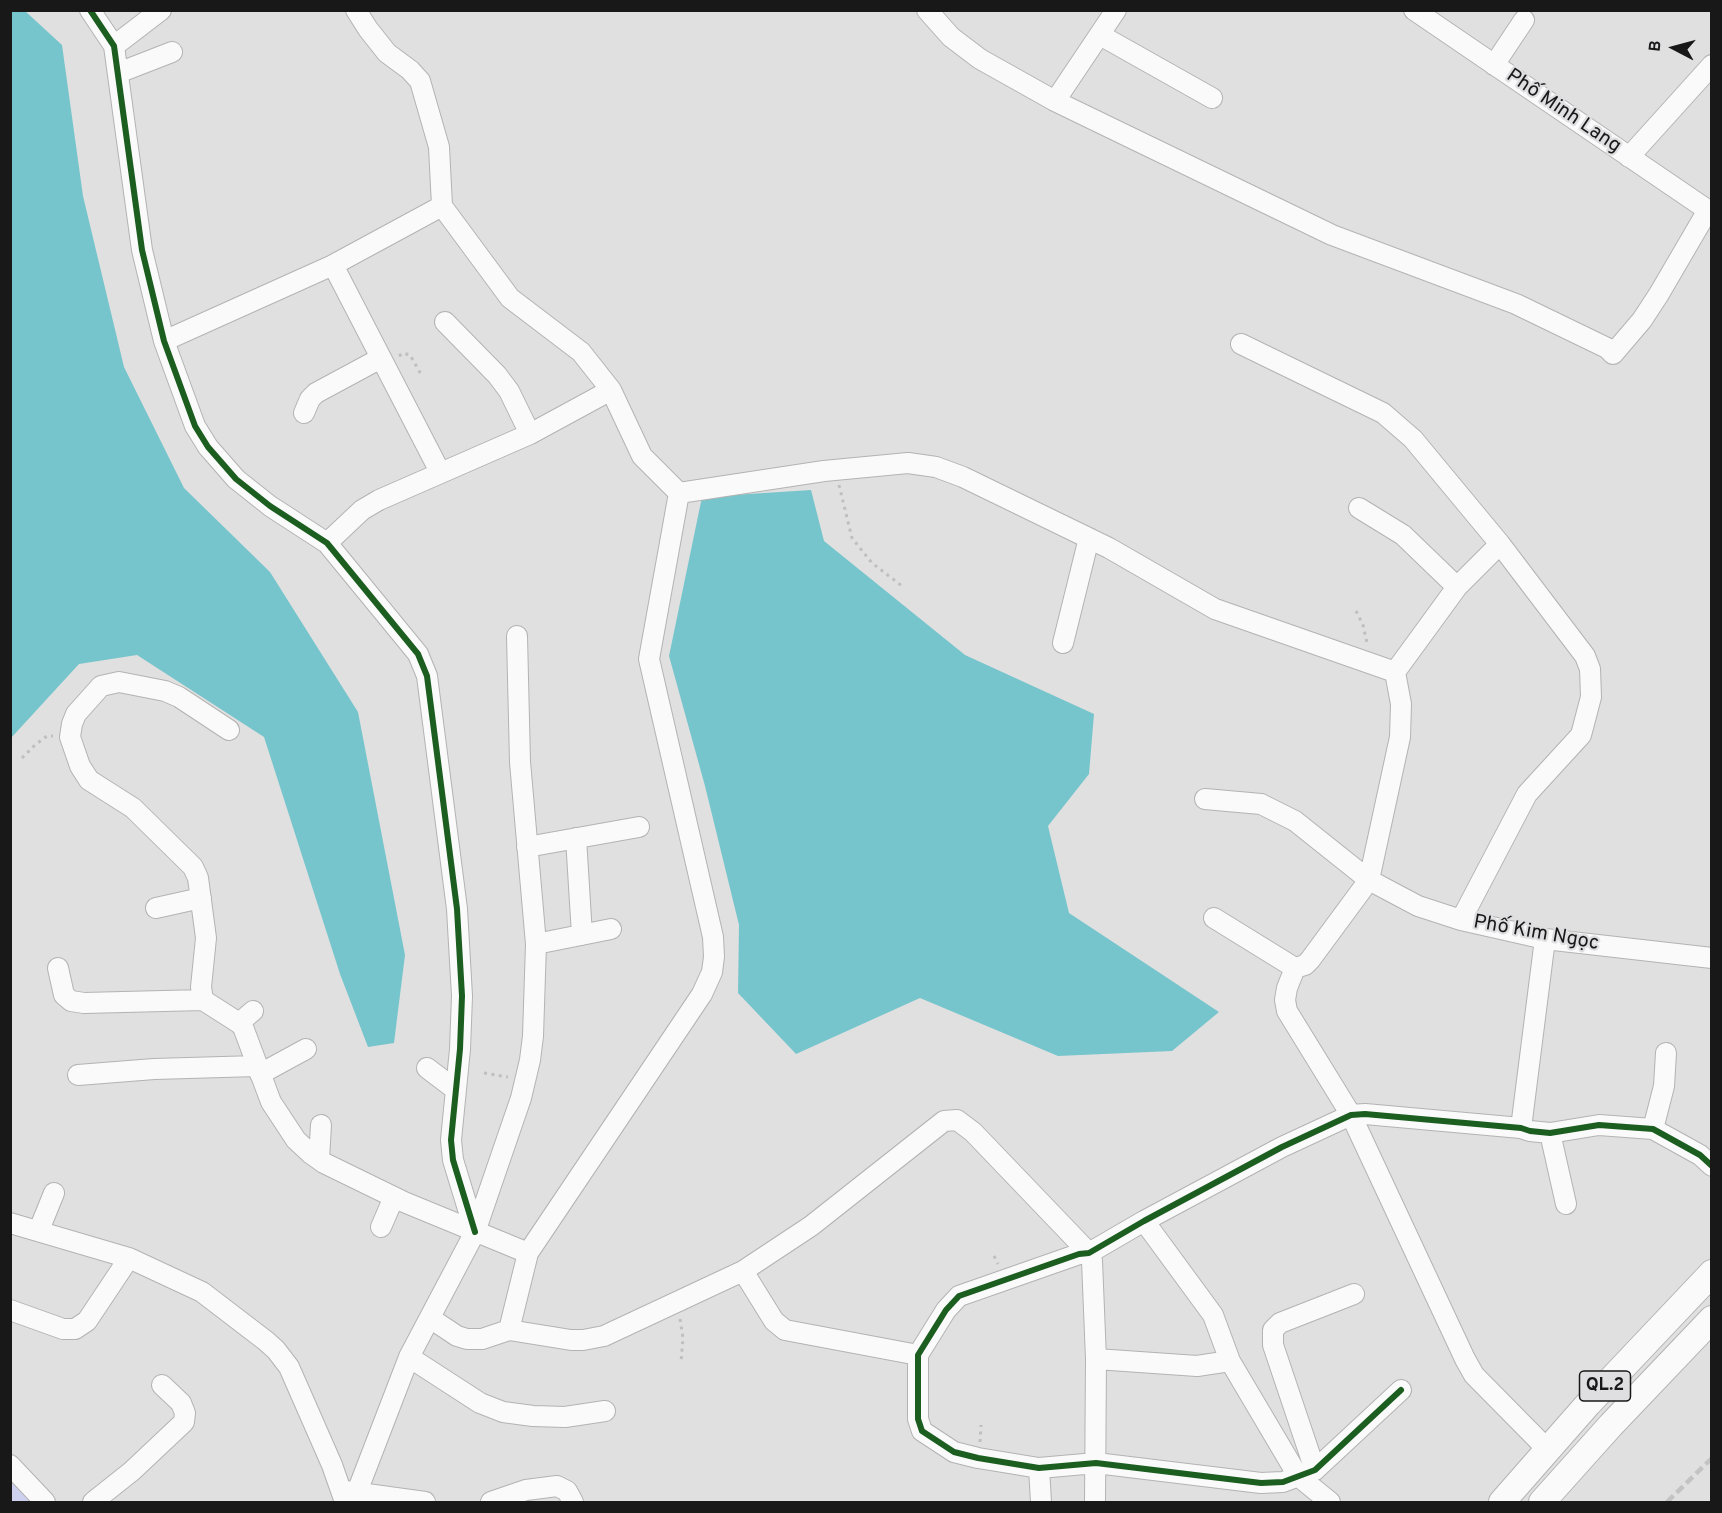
<!DOCTYPE html>
<html>
<head>
<meta charset="utf-8">
<style>
  body { margin:0 }
  #map { position:relative; width:1722px; height:1513px; overflow:hidden; background:#e0e0e0; font-family:Overpass,sans-serif }
  canvas { display:block }
  .frame { position:absolute; inset:0; border:12px solid #181818; pointer-events:none }
  .north { position:absolute; left:1644px; top:18px; width:60px; height:60px; -webkit-text-stroke:4px #dfdfe1; paint-order:stroke; rotate:276deg; font-size:16px; font-weight:700; line-height:24px; text-align:center; color:#181818 }
  .north::after { content:''; display:block; margin:auto; width:21px; height:27px; background:#181818; clip-path:polygon(50% 0,100% 100%,50% 72%,0 100%) }
</style>
</head>
<body>
<div id="map">
<canvas width="1722" height="1513"></canvas>
<div class="frame"></div>
<div class="north">B</div>
</div>
<script>
const context = document.querySelector('canvas').getContext('2d');
context.lineJoin = 'round';
function fillPath(path, color) { context.fillStyle = color; context.fill(path, 'evenodd'); }
const shape = rows => new Path2D(rows.map(r => 'M' + r).join(''));
function strokePath(path, color, width, dash) { context.strokeStyle = color; context.lineWidth = width; context.lineCap = dash ? 'butt' : 'round'; context.setLineDash(dash || []); context.stroke(path); }
function write(font, color, halo, rows, align = 'center') {
  context.font = font + ' Overpass,sans-serif'; context.lineWidth = 4.5; context.setLineDash([]); context.textBaseline = 'middle'; context.strokeStyle = halo; context.fillStyle = color; for (const [text, x, y, turn = 0] of rows) {
    context.save(); context.translate(x, y); context.rotate((+turn || 0) * Math.PI / 180); context.textAlign = isNaN(turn) ? turn : align; if (halo) context.strokeText(text, 0, 0); context.fillText(text, 0, 0); context.restore();
  }
}
fillPath(shape([
  [10,1475,37,1502,11,1502]
]), '#cdd1ef');
fillPath(shape([
  [24,10,62,45,83,196,124,367,184,488,270,572,358,712,405,955,394,1043,368,1047,340,974,264,737,137,655,79,664,11,738,10,11],
  [811,490,824,541,965,655,1094,714,1089,774,1048,826,1069,913,1219,1012,1172,1051,1058,1056,920,998,796,1054,738,993,739,925,705,786,669,656,702,497]
]), '#77c5cc');
const minor = shape([
  [90,10,114,46,142,250,164,341,195,426,208,447,236,479,270,506,327,543,418,654,427,676,457,909,462,996,460,1049,451,1140,453,1160,475,1232],
  [356,10,368,29,387,53,410,70,420,81,439,147,442,206,510,298,581,352,611,390,642,456,679,493],
  [927,10,951,37,980,59,1055,101,1332,235,1516,304,1607,348,1613,354,1642,320,1659,294,1708,210],
  [1414,10,1712,213],
  [1100,35,1212,98],
  [114,46,161,10],
  [1494,65,1524,20],
  [118,73,172,52],
  [1055,101,1116,10],
  [1629,157,1712,65],
  [333,265,440,472],
  [445,322,497,375,509,391,530,434],
  [164,341,333,265,442,206],
  [1241,344,1383,413,1413,439,1500,544,1585,656,1590,669,1591,697,1581,735,1527,794,1461,920],
  [304,413,310,399,316,393,381,358],
  [679,493,824,471,908,463,936,467,963,477,1109,548,1215,609,1395,672],
  [1359,508,1403,535,1457,587],
  [327,543,362,510,379,500,530,434,611,390],
  [1063,643,1089,538],
  [1205,799,1261,804,1295,821,1369,880,1418,906,1461,920,1545,939,1712,958],
  [576,838,582,935],
  [527,847,639,827],
  [156,908,201,898],
  [1214,918,1295,968,1305,965,1310,960,1369,880,1400,737,1401,704,1395,672,1457,587,1500,544],
  [536,944,611,929],
  [58,968,64,995,71,1001,84,1003,203,1000,239,1023,243,1027,271,1102,296,1140,310,1153,324,1163,404,1202,528,1253],
  [1295,968,1287,988,1285,1000,1287,1011,1351,1115,1465,1359,1474,1375,1548,1450],
  [203,1000,201,987,206,938,198,878,193,867,133,808,89,780,80,766,70,737,72,724,76,714,101,686,119,682,165,691,179,697,229,730],
  [239,1023,253,1011],
  [427,1068,456,1090],
  [260,1074,306,1049],
  [78,1075,154,1069,257,1066],
  [1521,1128,1545,939],
  [1653,1129,1664,1086,1666,1053],
  [1550,1133,1566,1204],
  [319,1159,321,1125],
  [1144,1221,1213,1315,1230,1361,1298,1476,1330,1502],
  [10,1223,129,1258,202,1292,266,1341,276,1350,289,1367,332,1465,345,1502],
  [381,1227,394,1197],
  [39,1230,54,1193],
  [743,1271,774,1321,785,1330,918,1355],
  [10,1310,63,1329,75,1329,87,1321,129,1258],
  [430,1318,457,1336,467,1339,482,1339,509,1330,571,1340,583,1340,604,1336,743,1271,811,1226,944,1121,957,1120,973,1132,1089,1253,1092,1261,1096,1359,1095,1502],
  [509,1330,528,1253,702,994,712,972,714,957,713,937,649,659,679,493],
  [409,1357,480,1403,503,1412,533,1416,565,1417,605,1411],
  [1096,1359,1197,1366,1230,1361],
  [1401,1390,1315,1470,1283,1482,1261,1483,1096,1463,1039,1468,978,1458,954,1452,922,1431,918,1419,918,1355,946,1310,959,1296,1079,1254,1089,1253,1144,1221,1282,1147,1351,1115,1365,1114,1521,1128,1530,1131,1550,1133,1599,1125,1653,1129,1700,1155,1712,1166],
  [10,1465,45,1502],
  [1039,1468,1041,1502],
  [1315,1470,1273,1345,1273,1330,1280,1323,1354,1294],
  [345,1491,425,1502],
  [357,1492,409,1357,475,1232,521,1098,530,1060,533,1036,536,944,520,762,517,636],
  [93,1502,132,1471,184,1422,185,1413,181,1403,162,1385],
  [491,1502,526,1490,557,1486,567,1491,573,1502]
]);
const major = shape([
  [1502,1502,1588,1404,1712,1273],
  [1542,1502,1611,1425,1712,1319]
]);
strokePath(minor, '#b3b3b3', 22);
strokePath(major, '#b3b3b3', 28);
strokePath(shape([
  [399,356,403,353,410,355,422,376],
  [839,485,852,538,872,563,902,586],
  [1356,611,1363,625,1367,643],
  [22,758,35,745,47,736,53,736],
  [484,1073,508,1077],
  [994,1256,998,1264],
  [680,1319,683,1338,681,1362],
  [980,1442,981,1425]
]), '#bfbfbf', 3, [3, 4.5]);
strokePath(minor, '#fafafa', 20);
strokePath(major, '#fafafa', 26);
strokePath(shape([
  [1667,1502,1712,1458]
]), '#c3c3c3', 4.5, [9, 4.5]);
strokePath(shape([
  [90,10,114,46,142,250,164,341,195,426,208,447,236,479,270,506,327,543,418,654,427,676,457,909,462,996,460,1049,451,1140,453,1160,475,1232],
  [1401,1390,1315,1470,1283,1482,1261,1483,1096,1463,1039,1468,978,1458,954,1452,922,1431,918,1419,918,1355,946,1310,959,1296,1079,1254,1089,1253,1144,1221,1282,1147,1351,1115,1365,1114,1521,1128,1530,1131,1550,1133,1599,1125,1653,1129,1700,1155,1712,1166]
]), '#1b5e20', 6);
for (const [x, y, w] of [
  [1605,1386,51]
]) { const box = new Path2D(); box.roundRect(x - w / 2, y - 15, w, 30, 4.5); context.fillStyle = '#dfdfe1'; context.fill(box); strokePath(box, '#181818', 1.5); }
write('bold 18px', '#181818', null, [
  ["QL.2",1605,1386]
]);
write('20px', '#181818', '#dfdfe1', [
  ["Phố Minh Lang",1563,112,34],
  ["Phố Kim Ngọc",1536,934,10]
]);
</script>
</body>
</html>
